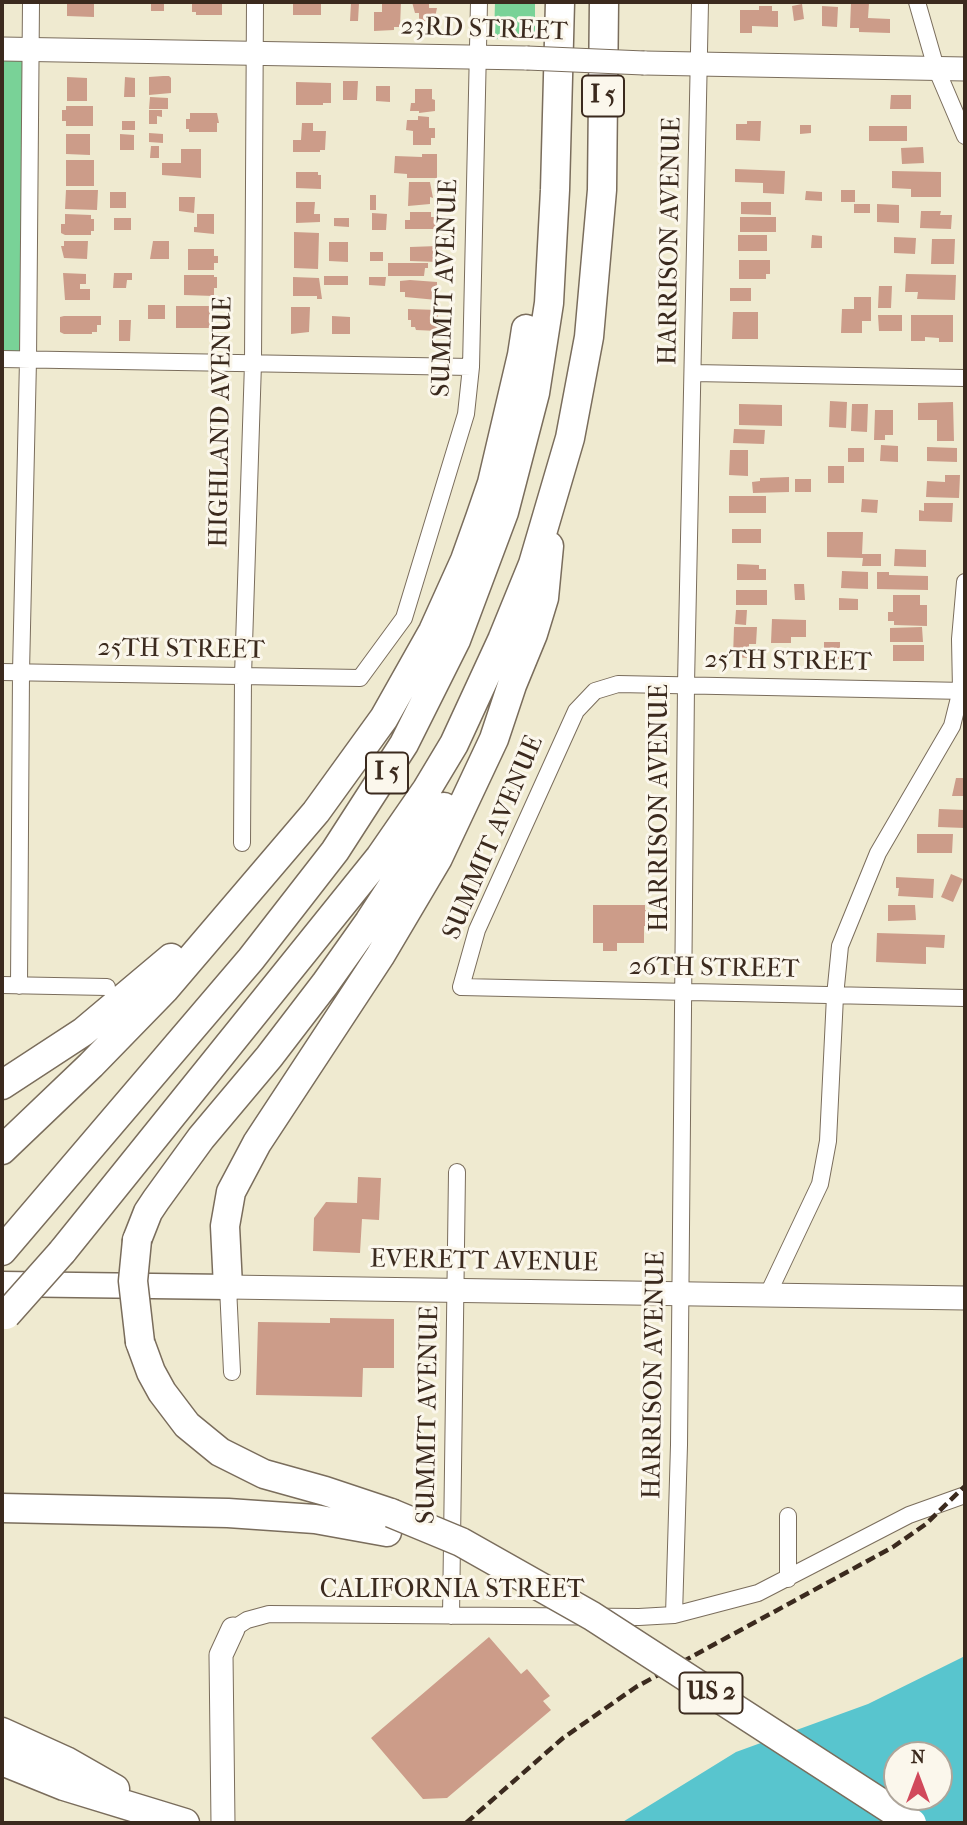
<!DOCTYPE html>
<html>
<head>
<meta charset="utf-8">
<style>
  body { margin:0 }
  #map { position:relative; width:967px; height:1825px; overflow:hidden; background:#efead0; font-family:"IM FELL French Canon",serif }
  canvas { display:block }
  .frame { position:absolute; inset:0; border:4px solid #3b2a1e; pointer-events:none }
  .north { position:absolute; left:883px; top:1741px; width:70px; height:70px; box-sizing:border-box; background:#fbf7ec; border:2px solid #aea59a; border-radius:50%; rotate:0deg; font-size:19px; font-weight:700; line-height:28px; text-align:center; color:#3b2a1e }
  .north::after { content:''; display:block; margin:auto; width:24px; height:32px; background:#d1495b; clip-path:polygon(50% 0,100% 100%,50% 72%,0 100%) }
</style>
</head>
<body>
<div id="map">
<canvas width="967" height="1825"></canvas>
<div class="frame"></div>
<div class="north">N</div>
</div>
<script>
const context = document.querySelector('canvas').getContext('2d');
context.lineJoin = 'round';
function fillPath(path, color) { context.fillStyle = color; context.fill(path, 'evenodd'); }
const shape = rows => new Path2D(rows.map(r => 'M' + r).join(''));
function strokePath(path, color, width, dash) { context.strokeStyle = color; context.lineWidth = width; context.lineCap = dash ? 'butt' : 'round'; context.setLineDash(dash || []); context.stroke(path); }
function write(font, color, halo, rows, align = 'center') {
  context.font = font + ' "IM FELL French Canon",serif'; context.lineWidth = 6; context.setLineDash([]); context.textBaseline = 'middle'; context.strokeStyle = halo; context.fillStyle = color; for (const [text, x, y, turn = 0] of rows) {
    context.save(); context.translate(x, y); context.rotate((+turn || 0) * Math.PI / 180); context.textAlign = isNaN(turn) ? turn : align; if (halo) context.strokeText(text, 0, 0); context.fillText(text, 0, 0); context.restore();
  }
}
fillPath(shape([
  [495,2,535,2,535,40,494,39],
  [2,49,30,50,28,360,2,359]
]), '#79d297');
fillPath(shape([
  [965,1656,965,1823,621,1823,736,1752,868,1704],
  [897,1755,939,1755,939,1797,897,1797]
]), '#58c5ce');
fillPath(shape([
  [67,2,94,2,94,17,67,16],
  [151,2,164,2,164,11,151,11],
  [192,2,222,2,222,15,196,15,196,12,192,12],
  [293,2,321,2,321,15,293,15],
  [382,2,401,2,400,27,394,27,394,30,374,31,374,12,382,12],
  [412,2,429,2,429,8,437,8,434,22,419,22,419,13,415,13],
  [351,3,359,3,358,21,350,21],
  [851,3,869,3,868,18,890,19,890,33,859,32,859,28,850,28],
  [802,4,804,19,794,21,792,6],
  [759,6,772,6,772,11,778,11,778,27,752,26,752,33,740,33,740,10,759,10],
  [822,6,838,7,837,27,822,26],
  [163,76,169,76,171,78,171,93,149,95,149,77],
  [67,77,87,78,87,101,67,101],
  [125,77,135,78,135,97,124,97],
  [343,81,358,81,357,100,343,100],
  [296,82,331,83,331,103,323,103,323,105,296,105],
  [376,86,390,86,390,102,376,101],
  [415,89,432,89,432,99,435,100,435,111,419,113,419,111,410,111,411,103,415,103],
  [891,95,911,95,911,109,890,109],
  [150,97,168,98,168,109,149,109],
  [66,106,93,106,93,126,66,126,66,121,62,121,62,110,66,110],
  [149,110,162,110,162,117,157,116,157,124,149,124],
  [190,113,217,113,219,123,217,123,217,132,189,132,189,129,186,129,186,119,190,119],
  [418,116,429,117,429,128,435,128,435,138,431,138,431,145,413,145,413,131,406,130,407,120,418,120],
  [122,121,135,121,135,130,122,130],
  [747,121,761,121,760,141,736,140,736,124,747,124],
  [302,123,313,123,313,131,326,131,325,150,320,150,320,152,293,152,293,140,301,140],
  [800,125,811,125,811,133,800,134],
  [869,126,907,126,907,141,869,141],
  [149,133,163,134,163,143,149,142],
  [66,134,90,134,90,155,66,154],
  [120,134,134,135,134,150,120,150],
  [151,146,159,146,159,158,150,158],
  [923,147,924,163,902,164,901,148],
  [181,149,201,149,201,178,162,175,162,163,181,163],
  [422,154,437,154,437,178,407,178,407,174,394,173,395,156,422,157],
  [66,160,94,160,94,186,66,186],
  [735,169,785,171,784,194,763,193,763,183,735,182],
  [892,171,941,172,941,197,911,197,911,189,892,188],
  [296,172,318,172,318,175,321,175,321,189,296,188],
  [436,180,448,180,448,189,435,189],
  [409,182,430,182,433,198,430,197,430,204,408,206],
  [66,190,98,190,97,210,65,209],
  [841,190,855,190,855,202,841,202],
  [806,191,822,192,822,201,805,200],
  [110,192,126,192,126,208,110,208],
  [370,195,376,195,376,210,370,210],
  [179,197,195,197,194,213,179,211],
  [296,202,315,202,314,214,320,214,320,222,296,223],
  [741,202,771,202,771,215,741,214],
  [854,204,870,204,870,213,854,213],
  [877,204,899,205,899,223,877,222],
  [921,211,941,211,940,215,952,215,951,229,920,228],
  [410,212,431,212,431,217,442,217,442,229,405,229,405,220,410,220],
  [372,213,387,214,386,230,372,230],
  [65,214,91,215,91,219,94,219,94,231,91,231,91,235,65,235,61,233,61,224,65,224],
  [197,214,214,214,214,234,194,232,194,227,197,227],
  [740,217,776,217,776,232,740,232],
  [114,218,131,218,131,230,114,230],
  [334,218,349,218,349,227,334,226],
  [294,232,319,233,318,269,294,268],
  [738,235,767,235,767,251,738,251],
  [812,235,822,236,822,248,811,248],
  [894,237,916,238,915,254,894,253],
  [932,239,955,239,954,264,931,264],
  [64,241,88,241,87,259,64,258,61,246,64,246],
  [153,241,169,241,169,259,150,259],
  [329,242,348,242,348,262,329,261],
  [438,246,438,262,410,261,410,247],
  [188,249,214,249,214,256,218,256,218,263,214,263,214,270,188,270],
  [370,252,383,252,383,261,370,261],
  [739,260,770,260,770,274,766,274,766,279,739,279],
  [388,263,428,263,428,268,425,268,424,276,388,276],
  [63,273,86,274,86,284,80,284,80,289,90,289,90,300,65,300],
  [114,273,132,273,132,280,127,280,126,288,113,288],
  [906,274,956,275,955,300,917,299,918,292,905,292],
  [184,275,214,275,214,277,217,277,217,288,214,288,214,296,184,295],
  [324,276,348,276,348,285,324,285],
  [293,277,319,278,322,299,317,299,317,296,293,296],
  [369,277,386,277,385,286,369,285],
  [410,280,437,282,437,300,405,297,405,292,400,292,400,281],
  [879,286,892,286,891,308,878,308],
  [730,288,751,288,751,301,730,301],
  [854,297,871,297,871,321,862,321,862,333,841,333,842,309,854,309],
  [148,305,165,305,165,319,148,319],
  [176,306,214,306,214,328,176,328],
  [291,307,310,307,309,332,291,334],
  [408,309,438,310,438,331,416,330,415,327,411,327,411,320,408,320],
  [733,312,758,312,758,339,732,339],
  [878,315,902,315,902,331,879,331],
  [911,315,953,315,953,342,939,342,939,338,925,337,925,341,911,341],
  [64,316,101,316,101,325,97,325,97,332,92,332,92,334,64,334,60,332,60,317],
  [332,316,350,317,350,334,332,334],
  [119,320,131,320,130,341,119,341],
  [830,401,847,402,846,428,829,427],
  [953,402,954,441,937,441,937,420,918,420,918,403],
  [739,404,782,405,782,426,739,425],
  [852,404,868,404,867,432,851,431],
  [875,410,893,410,893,435,885,435,885,440,874,440],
  [734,429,765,430,764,444,733,443],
  [881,445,898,446,898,462,880,461],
  [927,447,957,448,957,462,927,461],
  [848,448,864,448,864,462,848,462],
  [730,450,748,450,748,476,729,475],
  [828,466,844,466,844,483,828,483],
  [945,475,960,475,959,498,926,497,927,481,945,482],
  [789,477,789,492,753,493,752,482,760,481,760,478],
  [795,479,811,479,811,492,795,492],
  [729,496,766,496,766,513,729,513],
  [862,499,878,500,877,513,861,512],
  [924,503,953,503,952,522,919,521,919,510,924,511],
  [732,529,761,529,761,543,732,543],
  [827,532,863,532,862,554,881,554,881,566,862,566,863,558,827,557],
  [895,549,926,550,926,567,894,566],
  [737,564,759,565,759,569,766,569,766,580,737,580],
  [842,571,868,572,868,589,841,588],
  [877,572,889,572,889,575,928,576,928,590,877,589],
  [794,584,804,584,805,600,795,600],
  [736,590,767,590,767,605,736,605],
  [893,595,920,595,920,605,927,605,927,626,894,625,894,621,888,621,888,612,893,612],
  [839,598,858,599,858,610,839,610],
  [736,610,747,610,746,625,735,624],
  [772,619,806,620,806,637,791,637,791,643,771,643],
  [734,627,757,627,756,644,749,644,749,658,733,657],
  [922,627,923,642,890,642,890,628],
  [824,642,840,642,840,659,824,659],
  [893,645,924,645,924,661,893,661],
  [956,778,965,778,965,796,952,796],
  [939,809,965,810,965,828,938,827],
  [917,834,953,834,952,853,917,853],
  [951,874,963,879,953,902,941,897],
  [896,877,934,879,933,898,898,896,899,888,896,888],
  [593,905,645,905,645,910,648,910,647,926,644,926,644,943,617,943,617,951,603,951,603,943,593,943],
  [888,905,915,905,916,920,888,921],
  [877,933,945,935,944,948,926,947,926,964,876,962],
  [358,1177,381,1178,379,1220,362,1219,360,1253,313,1251,314,1218,326,1202,357,1203],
  [330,1318,394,1319,394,1368,363,1368,362,1397,256,1395,258,1322,330,1323],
  [489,1637,521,1674,527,1669,550,1696,543,1701,551,1710,447,1798,423,1799,371,1738]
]), '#cc9c89');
const street = shape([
  [917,2,936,68,965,136],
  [2,359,471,367],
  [693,373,965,378],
  [2,672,360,678,404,618,466,414,471,367,479,2],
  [965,691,618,684,595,691,576,711,477,930,461,987,965,998],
  [242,843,243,676,253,363,255,2],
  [2,985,107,987],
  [19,986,21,672,28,360,31,2],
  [228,1287,232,1372],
  [767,1296,820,1184,828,1141,835,996,840,946,878,853,952,726,961,690,960,639,965,582],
  [788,1516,788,1579],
  [674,1615,679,1445,686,684,700,2],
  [451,1616,457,1172],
  [233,1629,247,1620,269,1614,639,1617,674,1615,758,1593,909,1515,965,1495]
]);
const secondary = shape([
  [2,49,527,58],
  [644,63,965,69],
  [228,1287,965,1298],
  [223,1823,221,1655,233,1629]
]);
const primary = shape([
  [2,1284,228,1287]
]);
const highway = shape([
  [2,1085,83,1032,171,958],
  [2,1150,91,1065,165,989,316,812,384,718,433,631,465,560,480,518,492,483,522,355,526,329],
  [137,1240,148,1212,156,1200,201,1138,269,1057,325,984,369,922,444,807],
  [2,1251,251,959,335,851,404,744,456,640,504,512,535,393,549,303,555,190,560,2],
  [62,1252,380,857,427,789,454,744,502,640,533,564,570,438,589,337,602,190,604,2],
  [228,1287,225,1226,231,1192,257,1143,380,956,438,858,494,739,512,685,533,634,544,598,549,546],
  [140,1342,151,1372,162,1392,187,1425,220,1452,264,1474,325,1491,391,1513],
  [2,1508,228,1513,315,1519,387,1532],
  [2,1732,66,1761,115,1789],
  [2,1761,64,1786,185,1823]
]);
strokePath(street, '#7a6d5c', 18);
strokePath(secondary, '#7a6d5c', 25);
strokePath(primary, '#7a6d5c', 27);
strokePath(highway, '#7a6d5c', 31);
strokePath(street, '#fff', 16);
strokePath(secondary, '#fff', 23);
strokePath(primary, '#fff', 24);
strokePath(highway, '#fff', 28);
strokePath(shape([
  [466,1823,563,1738,636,1687,893,1547,926,1524,965,1486]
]), '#3b2a1e', 4.5, [10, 5]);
const secondaryBridge = shape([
  [527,58,644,63]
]);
const highwayBridge = shape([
  [137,1240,133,1281,140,1342],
  [6,1315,62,1252],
  [391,1513,461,1542,592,1616,912,1823]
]);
strokePath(secondaryBridge, '#7a6d5c', 25, []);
strokePath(highwayBridge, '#7a6d5c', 31, []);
strokePath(secondaryBridge, '#fff', 23);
strokePath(highwayBridge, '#fff', 28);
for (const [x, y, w] of [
  [603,96,42],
  [387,773,42],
  [711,1693,63]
]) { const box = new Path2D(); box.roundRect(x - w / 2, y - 20.5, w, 41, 5); context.fillStyle = '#fbf7ec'; context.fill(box); strokePath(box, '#3b2a1e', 2); }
write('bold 24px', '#3b2a1e', null, [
  ["I 5",603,96],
  ["I 5",387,773],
  ["US 2",711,1693]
]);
write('26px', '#3b2a1e', '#fbf7ec', [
  ["23RD STREET",484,30,2],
  ["HARRISON AVENUE",671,241,-89],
  ["SUMMIT AVENUE",446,288,-88],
  ["HIGHLAND AVENUE",222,422,-89],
  ["25TH STREET",181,650,1],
  ["25TH STREET",788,662,1],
  ["HARRISON AVENUE",661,808,-90],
  ["SUMMIT AVENUE",494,838,-67],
  ["26TH STREET",714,969,1],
  ["EVERETT AVENUE",484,1262,1],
  ["HARRISON AVENUE",655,1375,-89],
  ["SUMMIT AVENUE",429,1415,-89],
  ["CALIFORNIA STREET",452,1591]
]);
</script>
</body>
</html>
